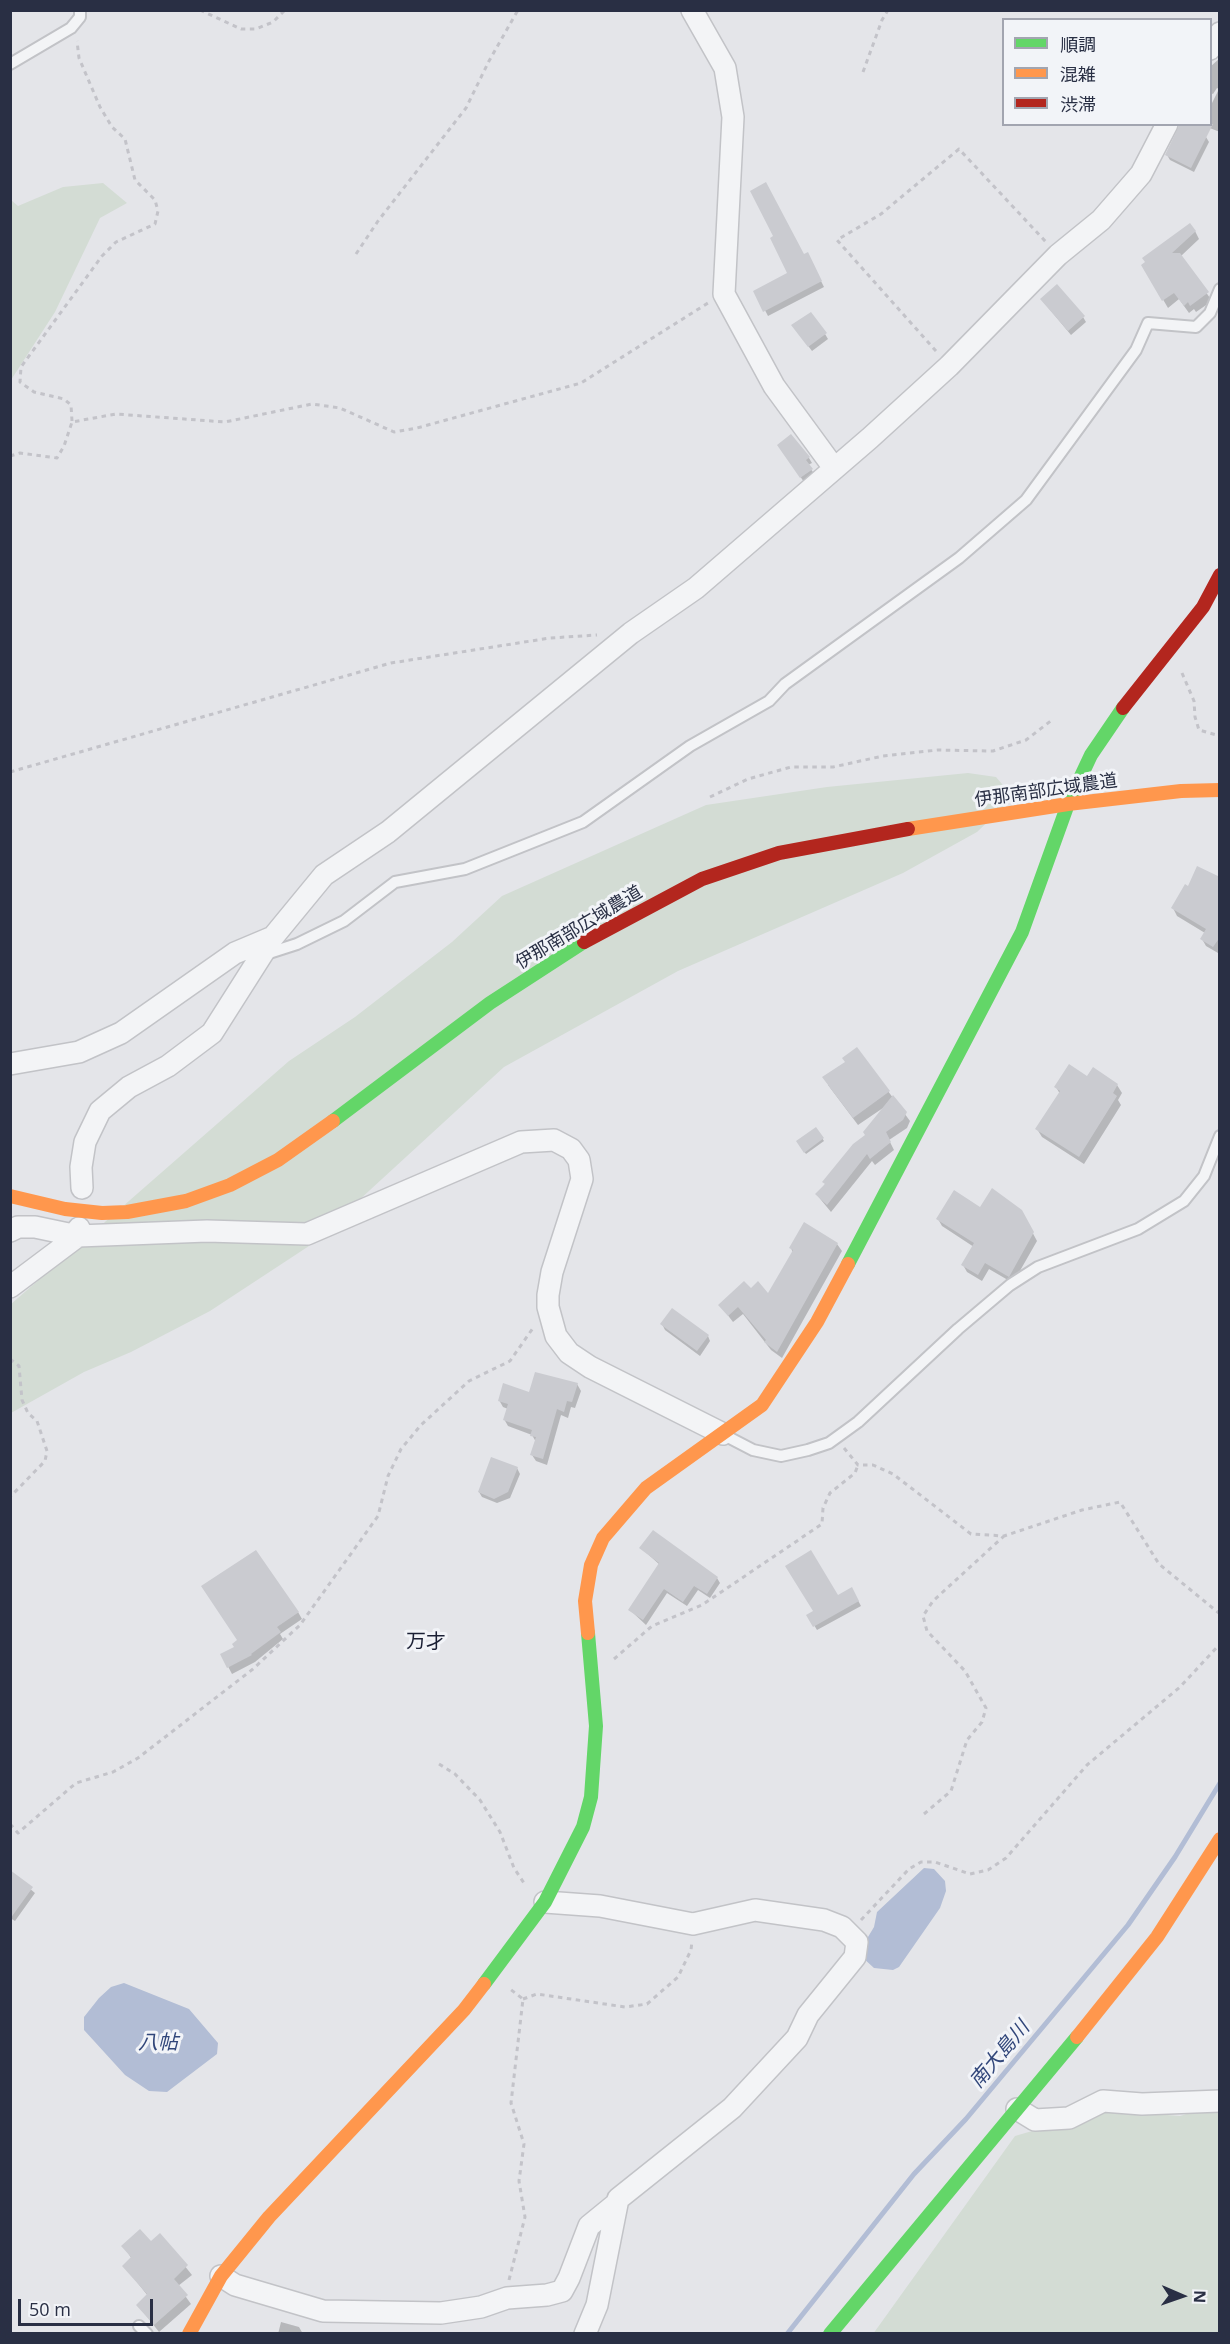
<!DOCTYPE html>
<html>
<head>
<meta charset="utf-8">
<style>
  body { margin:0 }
  #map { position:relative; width:1230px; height:2344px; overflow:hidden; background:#e4e5e9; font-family:"Open Sans","Noto Sans JP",sans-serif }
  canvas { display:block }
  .frame { position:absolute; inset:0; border:12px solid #292f44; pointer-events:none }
  .legend { position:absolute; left:1002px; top:18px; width:210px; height:108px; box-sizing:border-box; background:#f2f4f8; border:2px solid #a2a5b0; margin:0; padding:8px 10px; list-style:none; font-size:18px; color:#292f44 }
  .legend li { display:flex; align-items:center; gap:12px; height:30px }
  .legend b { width:30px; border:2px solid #a2a5b0 }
  .north { position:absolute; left:1152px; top:2266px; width:60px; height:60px; -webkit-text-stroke:4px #f2f4f8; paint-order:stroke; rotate:92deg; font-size:16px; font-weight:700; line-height:24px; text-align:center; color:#292f44 }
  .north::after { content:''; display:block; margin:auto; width:21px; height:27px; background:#292f44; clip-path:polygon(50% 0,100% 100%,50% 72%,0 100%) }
  .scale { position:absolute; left:18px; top:2299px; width:135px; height:27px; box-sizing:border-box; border:3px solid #292f44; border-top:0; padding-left:8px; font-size:18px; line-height:21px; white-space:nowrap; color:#292f44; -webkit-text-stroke:4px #f2f4f8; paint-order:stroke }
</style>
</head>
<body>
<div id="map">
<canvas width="1230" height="2344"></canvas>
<div class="frame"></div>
<ul class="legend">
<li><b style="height:8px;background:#63d668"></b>順調</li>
<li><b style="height:8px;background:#ff974d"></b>混雑</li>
<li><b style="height:8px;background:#b3261e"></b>渋滞</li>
</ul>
<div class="north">N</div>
<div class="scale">50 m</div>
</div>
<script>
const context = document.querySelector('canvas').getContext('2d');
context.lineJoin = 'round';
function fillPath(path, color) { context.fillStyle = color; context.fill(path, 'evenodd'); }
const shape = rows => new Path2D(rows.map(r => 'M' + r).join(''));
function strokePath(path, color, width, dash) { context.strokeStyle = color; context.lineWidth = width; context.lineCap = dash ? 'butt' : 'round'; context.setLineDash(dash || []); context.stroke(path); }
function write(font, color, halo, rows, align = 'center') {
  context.font = font + ' "Open Sans","Noto Sans JP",sans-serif'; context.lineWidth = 6; context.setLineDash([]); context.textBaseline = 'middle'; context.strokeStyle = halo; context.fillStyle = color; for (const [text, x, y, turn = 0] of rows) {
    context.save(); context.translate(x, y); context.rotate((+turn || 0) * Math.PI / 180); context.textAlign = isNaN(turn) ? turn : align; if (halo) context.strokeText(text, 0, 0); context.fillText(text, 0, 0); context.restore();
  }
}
fillPath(shape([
  [103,183,127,203,100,218,55,312,11,380,11,200,18,206,63,187],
  [968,773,996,777,1008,791,1004,806,977,832,903,873,678,971,504,1067,309,1246,210,1311,131,1352,84,1372,11,1413,10,1305,289,1061,355,1017,452,942,502,896,706,805,827,787],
  [1219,2104,1219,2333,873,2334,1015,2136,1104,2110,1180,2116]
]), '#d3dcd4');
fillPath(shape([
  [924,1868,934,1869,945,1881,946,1891,940,1908,899,1967,893,1970,874,1968,862,1957,862,1947,874,1927,877,1912],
  [124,1983,189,2009,218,2043,217,2054,167,2092,149,2091,125,2075,84,2030,84,2017,99,1998,111,1987]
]), '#b2bdd5');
fillPath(shape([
  [1220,58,1220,132,1207,127,1210,124,1210,107,1219,89,1217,88,1213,94,1210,93,1210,67],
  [1206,137,1209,142,1194,172,1170,160,1167,155],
  [1195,231,1199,239,1181,256,1212,301,1196,312,1194,309,1189,313,1179,299,1168,308,1143,265],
  [803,256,810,259,824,287,768,316,755,291,789,273],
  [1041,299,1083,317,1086,322,1071,335],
  [796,330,825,334,828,339,812,351],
  [782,450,809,458,812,463,808,465,815,475,804,482],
  [1220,879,1220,950,1218,953,1206,946,1202,939,1205,933,1177,916,1173,908,1188,888],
  [857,1049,910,1121,907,1128,889,1140,894,1150,875,1165,872,1161,831,1212,817,1195,854,1145,867,1135,883,1108,858,1125,828,1085],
  [1087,1078,1117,1085,1122,1093,1118,1100,1121,1105,1084,1164,1042,1137,1037,1129,1060,1094,1056,1087],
  [816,1129,824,1141,806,1154,798,1142],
  [993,1190,1021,1211,1037,1241,1013,1283,989,1269,982,1281,967,1272,963,1265,974,1247,942,1226,938,1219,981,1209],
  [837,1244,842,1251,782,1358,771,1350,743,1314,733,1322,720,1305,751,1290,769,1295,793,1253,791,1248],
  [662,1324,708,1336,710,1341,700,1356,665,1330],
  [577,1384,581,1391,575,1408,571,1407,568,1418,561,1415,547,1465,536,1461,532,1455,536,1442,532,1435,508,1426,504,1419,508,1409,503,1407,499,1400],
  [517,1468,520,1474,510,1498,497,1503,482,1497,479,1492],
  [641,1548,717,1578,720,1583,710,1598,698,1590,687,1606,667,1593,646,1625,630,1610,660,1565],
  [852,1589,861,1606,817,1630,808,1615],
  [298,1612,302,1619,280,1634,283,1639,255,1662,232,1674,222,1655],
  [10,1872,35,1893,15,1921,10,1918],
  [160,2235,192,2275,178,2286,191,2304,159,2332,138,2305,148,2296,124,2266,132,2259,123,2246,151,2243],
  [281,2322,299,2327,303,2334,278,2334]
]), '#0003');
strokePath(shape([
  [787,2334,914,2174,966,2119,1128,1925,1175,1857,1220,1783]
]), '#b2bdd5', 5);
fillPath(shape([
  [1180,124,1213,124,1191,168,1165,155],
  [766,182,804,254,808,252,822,281,763,312,753,291,787,273,770,238,773,236,750,191],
  [1190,223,1196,231,1172,253,1180,253,1209,292,1190,306,1188,302,1184,306,1174,293,1162,301,1141,265,1145,262,1142,258],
  [1057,284,1085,316,1068,331,1040,299],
  [811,312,827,333,808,347,791,325],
  [791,434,810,457,806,460,813,469,800,478,777,445],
  [1197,866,1220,877,1220,937,1213,947,1200,939,1206,929,1171,908,1185,884,1188,886],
  [857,1047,890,1091,853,1118,822,1077,845,1062,842,1058],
  [1069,1064,1087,1076,1093,1067,1118,1084,1113,1093,1117,1096,1079,1157,1035,1129,1060,1091,1054,1087],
  [893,1095,907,1112,903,1120,886,1132,891,1142,870,1159,867,1154,827,1205,815,1194,825,1184,822,1182,853,1144,865,1135,863,1132],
  [816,1127,824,1138,804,1153,796,1141],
  [992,1188,1022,1210,1034,1232,1009,1277,985,1263,978,1275,961,1265,974,1243,936,1219,954,1190,980,1207],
  [804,1222,838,1243,777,1352,764,1342,766,1340,738,1307,728,1316,718,1305,744,1281,751,1288,758,1281,768,1293,793,1250,789,1248],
  [672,1308,709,1335,697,1351,660,1324],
  [535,1372,578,1383,572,1402,567,1401,564,1412,557,1409,543,1459,530,1455,536,1437,530,1436,532,1430,503,1420,508,1404,498,1401,503,1383,529,1392],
  [491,1457,518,1467,508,1492,494,1499,478,1492],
  [653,1530,718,1577,707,1594,694,1586,683,1602,664,1589,643,1620,628,1610,659,1563,639,1548],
  [256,1550,299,1612,277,1627,281,1632,251,1654,252,1655,227,1668,220,1654,234,1647,232,1644,237,1640,201,1586],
  [811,1550,838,1595,852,1587,859,1601,813,1627,806,1615,813,1611,785,1566],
  [10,1870,33,1887,10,1919],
  [140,2229,151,2241,160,2233,188,2265,174,2279,188,2295,154,2325,136,2305,147,2294,122,2266,131,2257,121,2246]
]), '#cacbd0');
const lane = shape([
  [10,64,71,28,80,17,80,10],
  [266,954,297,944,344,921,395,882,465,869,583,822,690,746,769,701,785,684,959,558,1026,500,1136,350,1148,323,1196,327,1210,313,1220,289],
  [726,1436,753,1450,781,1456,808,1450,829,1443,858,1422,958,1329,1010,1285,1038,1267,1138,1229,1184,1201,1204,1176,1220,1136],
  [139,2326,147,2334]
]);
const street = shape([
  [692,10,725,68,733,117,724,294,774,386,834,468],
  [1210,49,1220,33],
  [10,1064,79,1052,121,1033,235,953,273,937],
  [82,1188,81,1167,85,1142,100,1111,129,1087,168,1066,212,1033,273,937,324,875,388,832,631,633,696,588,870,438,949,366,1058,255,1101,220,1141,174,1167,124],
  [10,1231,18,1227,35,1227,78,1236,207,1231,307,1234,521,1142,554,1140,571,1149,579,1160,582,1179,552,1272,548,1295,548,1307,556,1336,569,1353,590,1367,723,1434],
  [10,1287,78,1236,79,1228],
  [545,1902,600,1906,693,1924,755,1910,824,1920,842,1927,857,1942,855,1957,808,2015,797,2038,732,2108,618,2199,597,2305,585,2334],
  [1017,2109,1035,2120,1069,2118,1103,2101,1142,2104,1220,2101],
  [221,2276,235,2285,323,2311,441,2313,481,2307,507,2298,547,2295,562,2291,569,2278,589,2226,616,2204]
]);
strokePath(lane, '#c2c3c7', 14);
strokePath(street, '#c2c3c7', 24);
strokePath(shape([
  [200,10,241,29,256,29,273,22,285,10],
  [863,72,882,20,888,10],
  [356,254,378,221,466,108,489,61,518,10],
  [936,351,837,240,881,214,959,149,1046,242],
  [72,421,71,405,64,399,34,392,20,382,21,367,102,256,116,242,155,224,158,211,155,200,135,180,125,139,112,127,100,107,79,58,77,41],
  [10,456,20,453,57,458,64,446,72,422,116,414,225,422,312,404,340,408,394,432,417,428,581,383,708,303],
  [1182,673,1194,701,1195,717,1199,730,1220,736],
  [10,772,391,663,550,638,597,635],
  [710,797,748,779,791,767,833,767,883,756,938,750,993,751,1026,740,1052,720],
  [10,1359,19,1366,22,1400,28,1413,37,1421,47,1451,45,1461,10,1497],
  [844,1448,858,1465,873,1465,893,1474,971,1534,1004,1536,1082,1510,1120,1502,1159,1564,1220,1614],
  [614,1659,652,1626,702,1605,822,1524,823,1508,830,1493,855,1473,858,1465],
  [439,1764,455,1774,480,1800,500,1832,514,1868,526,1886],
  [924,1814,951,1791,967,1740,982,1722,986,1708,965,1671,927,1631,923,1616,933,1601,1004,1536],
  [10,1824,18,1833,76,1783,113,1772,138,1758,253,1669,300,1625,378,1516,388,1476,401,1449,421,1425,469,1381,510,1361,533,1328],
  [861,1920,909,1869,921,1862,935,1862,970,1874,988,1870,1006,1858,1087,1765,1180,1687,1220,1644],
  [523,1999,537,1994,625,2007,647,2004,678,1977,691,1950,692,1941],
  [509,2280,525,2217,519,2181,524,2144,511,2103,523,1999,510,1989]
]), '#c3c3c9', 3, [4.5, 4.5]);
strokePath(lane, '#f3f4f6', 10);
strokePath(street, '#f3f4f6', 21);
strokePath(shape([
  [333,1121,490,1003,584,942],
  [848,1264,1022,932,1068,804,1091,755,1123,708],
  [484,1984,545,1902,583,1827,591,1797,596,1726,588,1633],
  [830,2334,1077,2037]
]), '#63d668', 14);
strokePath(shape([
  [908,829,1068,804,1181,791,1220,790],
  [10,1196,65,1209,102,1213,127,1212,186,1201,230,1185,278,1160,333,1121],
  [588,1633,585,1601,591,1565,603,1538,646,1488,762,1405,817,1322,848,1264],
  [1077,2037,1157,1937,1220,1839],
  [189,2334,221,2276,269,2217,464,2010,484,1984]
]), '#ff974d', 14);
strokePath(shape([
  [1123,708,1203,607,1220,575],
  [584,942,702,879,779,853,908,829]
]), '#b3261e', 14);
write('18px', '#292f44', '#f2f4f8', [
  ["伊那南部広域農道",1046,791,-8],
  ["伊那南部広域農道",579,928,-31]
]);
write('20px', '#1b2035', '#f2f4f8', [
  ["万才",426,1642]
]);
write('italic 20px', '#31467a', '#f2f4f8', [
  ["八帖",158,2043],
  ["南大島川",1000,2055,-50]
]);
</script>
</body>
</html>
